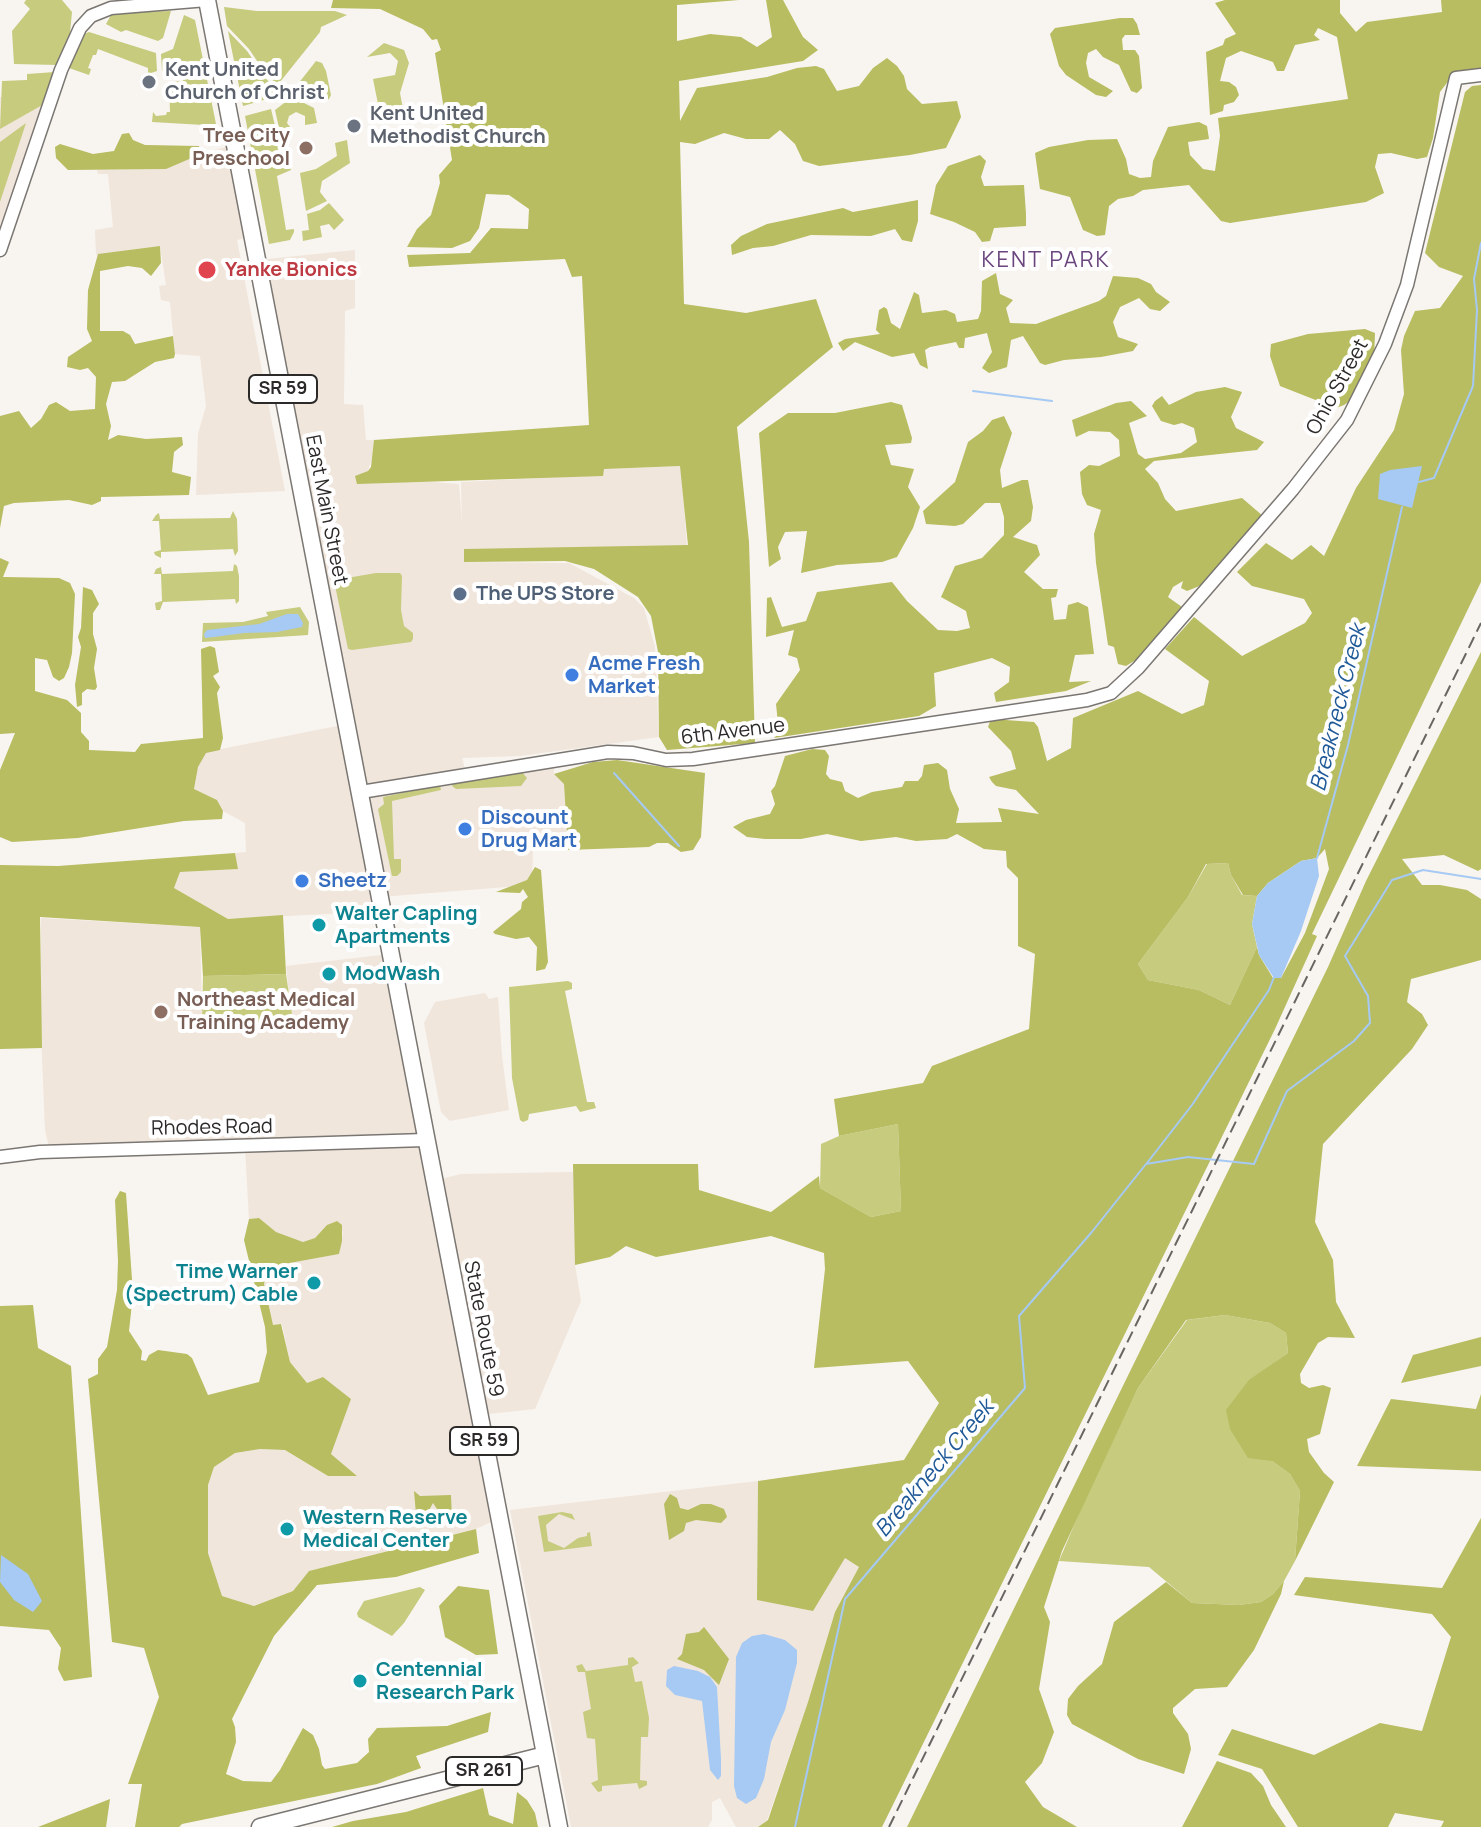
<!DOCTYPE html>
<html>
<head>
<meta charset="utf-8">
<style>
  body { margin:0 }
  canvas { display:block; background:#f8f4ef }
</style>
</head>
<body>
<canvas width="1481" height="1827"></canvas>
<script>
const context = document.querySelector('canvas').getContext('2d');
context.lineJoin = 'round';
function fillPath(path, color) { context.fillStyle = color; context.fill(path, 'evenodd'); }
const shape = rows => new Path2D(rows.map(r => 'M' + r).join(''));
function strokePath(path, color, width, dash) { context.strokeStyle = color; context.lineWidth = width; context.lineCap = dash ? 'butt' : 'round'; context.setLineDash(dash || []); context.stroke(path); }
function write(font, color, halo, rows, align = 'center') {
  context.font = font + ' Manrope,sans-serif'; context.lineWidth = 8; context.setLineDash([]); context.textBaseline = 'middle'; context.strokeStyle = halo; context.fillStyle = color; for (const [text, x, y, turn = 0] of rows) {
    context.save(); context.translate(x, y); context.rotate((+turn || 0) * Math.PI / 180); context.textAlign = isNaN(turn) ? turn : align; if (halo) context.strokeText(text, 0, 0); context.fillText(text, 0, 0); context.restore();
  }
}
fillPath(shape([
  [0,97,50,101,0,251],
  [235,144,253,236,237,240,285,491,196,495,198,434,206,406,200,356,175,354,170,302,161,300,159,286,166,285,160,246,96,255,95,230,113,227,108,174,98,174,97,170,166,169,178,162],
  [355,250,355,308,345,311,344,404,363,405,366,440,374,440,375,448,368,471,356,476,459,484,462,524,461,482,603,475,603,469,681,466,687,546,464,550,465,562,569,563,634,598,644,608,655,647,659,737,520,756,462,758,466,773,553,759,554,774,564,784,567,842,533,846,532,885,380,897,381,907,365,912,228,919,174,888,180,872,238,869,235,853,246,852,245,823,223,811,217,800,194,789,198,767,206,752,347,724,258,260],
  [41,918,200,927,202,1018,208,1026,292,1021,286,966,390,954,433,1181,461,1174,573,1172,576,1218,575,1265,581,1301,535,1409,479,1415,491,1522,476,1529,309,1571,293,1591,254,1606,222,1596,208,1553,208,1485,214,1467,235,1453,260,1449,285,1450,328,1476,356,1475,331,1454,351,1399,323,1377,307,1383,290,1362,282,1324,272,1326,264,1284,266,1272,273,1266,339,1254,343,1232,337,1221,327,1225,315,1238,303,1242,276,1232,259,1218,249,1219,245,1148,50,1152,45,1130,40,1008],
  [485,993,489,999,498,997,502,1056,509,1110,450,1121,441,1112,424,1023,435,1002],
  [758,1481,757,1600,845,1557,859,1567,835,1612,808,1702,767,1820,758,1827,736,1827,720,1798,712,1802,712,1820,708,1827,571,1827,510,1510]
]), '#f1e6dc');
fillPath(shape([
  [26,0,62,0,72,12,70,33,58,65,14,64,12,31,30,9,24,3],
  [224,7,257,11,335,11,347,15,321,27,320,32,280,82,284,88,268,77,249,49,227,26],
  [171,11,163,38,158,41,126,30,121,32,106,24,111,15,121,12],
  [184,15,195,20,217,129,206,131,204,125,152,122,153,112,156,116,166,115,167,112,170,112,169,82,183,81,182,72,168,74,168,71,162,71,161,54,173,49],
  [228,31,247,51,267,80,282,90,274,97,243,106],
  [89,32,156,53,157,71,148,74,148,68,98,49,96,55,93,55,88,68,91,69,89,75,66,67,84,34],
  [384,43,404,50,409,63,400,93,404,114,385,117,384,113,380,114,373,79,395,75,398,61,390,53,367,57],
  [316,61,322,63,326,71,331,95,329,99,324,101,319,101,298,84],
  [55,72,44,104,0,129,2,81,27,80,27,74],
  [292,97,314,108,317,123,305,125,305,116,296,112,289,116,287,123,294,132,279,128,275,110],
  [271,109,276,130,287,135,286,144,291,170,277,176,286,230,294,229,294,232,290,240,269,244,245,116],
  [26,123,0,202,0,142],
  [347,140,350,163,322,181,320,192,327,201,306,211,300,173,316,169,337,156,335,143],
  [329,203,344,220,334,230,329,224,320,226,322,237,303,241,302,231,309,230,307,214,320,210],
  [233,511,237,519,238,551,235,556,233,549,161,552,161,558,155,555,154,552,161,550,159,521,152,521,156,515,159,513,160,519,230,518],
  [234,564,237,566,239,576,239,601,236,604,235,599,163,602,160,610,156,610,155,603,162,601,161,574,154,574,156,569,161,567,162,574,233,571],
  [376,573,400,573,402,576,401,610,404,626,413,633,413,639,411,642,352,650,348,649,335,585,341,579],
  [300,607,309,622,308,635,202,642,203,623,243,622,268,616,266,612],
  [521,771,527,778,521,786,456,789,452,786,453,783],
  [440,785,441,790,392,801,394,859,401,859,401,872,397,876,392,876,378,809,384,804,383,797],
  [1228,863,1231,875,1242,895,1257,896,1252,924,1257,947,1230,1005,1199,990,1148,980,1138,964,1188,897,1207,864],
  [286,974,293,1021,208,1026,202,1021,203,976],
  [568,981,572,983,572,989,565,991,587,1102,594,1102,596,1108,580,1112,576,1106,529,1114,528,1120,523,1122,520,1120,512,1078,509,987],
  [898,1124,901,1211,871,1217,820,1188,821,1144,839,1136],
  [1225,1315,1270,1323,1286,1333,1288,1353,1270,1366,1272,1461,1290,1474,1300,1491,1295,1561,1284,1581,1273,1594,1261,1602,1239,1605,1192,1603,1149,1567,1059,1561,1083,1504,1138,1388,1187,1320],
  [562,1512,572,1514,575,1520,559,1514,546,1525,548,1541,564,1548,578,1538,587,1536,587,1533,590,1532,592,1546,544,1552,538,1516],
  [420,1587,425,1590,404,1623,392,1636,358,1617,357,1613,364,1601],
  [633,1657,639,1663,632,1667,635,1682,642,1681,649,1718,648,1737,641,1737,640,1780,647,1781,647,1785,639,1789,637,1783,602,1786,602,1791,598,1792,591,1783,598,1780,595,1739,587,1738,583,1712,591,1709,585,1672,578,1672,576,1666,582,1664,586,1671,628,1665,628,1658]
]), '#c6cb7e');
fillPath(shape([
  [333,0,739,0,677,5,677,41,710,34,741,37,757,47,772,37,766,0,783,0,803,37,818,50,803,61,679,81,680,121,697,88,767,77,797,68,816,66,824,69,837,91,859,86,873,68,887,58,897,66,904,76,907,89,922,104,957,101,961,117,946,148,910,155,819,166,803,161,795,144,780,130,769,139,746,139,724,133,695,144,680,142,684,304,746,313,816,299,833,347,737,427,749,542,755,743,667,750,659,737,658,652,651,616,638,597,594,569,565,561,464,562,464,549,688,545,680,466,604,469,603,476,357,484,355,476,368,471,371,467,374,440,589,425,582,276,572,277,565,259,409,267,407,255,470,253,491,228,528,229,529,209,509,195,486,194,479,228,470,241,452,248,407,247,417,229,431,215,440,183,439,175,452,160,435,53,441,50,437,39,432,40,423,29,380,9,331,8],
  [1225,0,1340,0,1340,13,1356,32,1367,22,1442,12,1441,0,1481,0,1481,68,1455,72,1440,92,1433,138,1427,157,1417,159,1391,153,1378,154,1375,167,1384,193,1366,202,1230,223,1221,221,1189,185,1143,190,1133,196,1118,199,1109,206,1105,235,1097,236,1083,230,1070,197,1040,189,1035,153,1049,147,1088,140,1117,139,1126,159,1129,174,1140,178,1151,177,1153,161,1168,127,1199,122,1207,126,1209,139,1188,142,1190,155,1203,169,1215,171,1220,136,1218,118,1348,99,1337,37,1318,28,1314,35,1320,40,1295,45,1284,71,1277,71,1273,62,1241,51,1226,58,1220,81,1229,82,1236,87,1239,95,1234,102,1224,105,1223,111,1210,115,1206,52,1223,45,1225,39,1236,34,1215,3],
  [1120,18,1133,18,1137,24,1140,35,1125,35,1122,39,1123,50,1135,50,1139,56,1142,88,1137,93,1131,91,1119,65,1103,57,1096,49,1088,53,1086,63,1089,77,1113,91,1106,97,1096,95,1066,75,1059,66,1050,34,1055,28],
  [1481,85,1481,582,1312,934,1317,936,1275,1029,882,1827,758,1827,768,1820,808,1702,835,1612,859,1567,845,1558,813,1611,757,1600,758,1481,904,1460,939,1403,908,1361,814,1368,825,1269,824,1253,771,1236,656,1257,626,1246,610,1257,575,1265,573,1164,698,1164,699,1190,771,1212,819,1176,820,1188,871,1217,901,1211,898,1124,839,1136,834,1099,923,1083,932,1066,1029,1029,1035,954,1018,946,1018,878,1007,867,1006,851,984,849,957,834,947,839,916,841,896,837,861,841,827,834,801,839,765,839,747,837,733,827,746,820,770,814,775,804,771,791,775,786,785,756,812,749,825,750,829,756,826,774,830,779,842,782,845,791,858,798,872,792,902,787,905,781,918,781,922,776,924,765,938,763,947,770,950,789,959,809,956,823,1002,822,998,808,1039,814,1016,790,996,786,992,782,989,777,1016,769,1011,751,988,727,991,719,1034,722,1038,727,1047,761,1071,748,1073,718,1138,691,1182,714,1204,705,1209,681,1165,649,1194,617,1242,656,1305,623,1312,613,1304,599,1252,586,1237,572,1266,543,1292,560,1311,545,1324,556,1356,488,1394,430,1404,394,1401,350,1404,336,1415,311,1440,308,1463,276,1439,267,1425,253,1465,92,1472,86],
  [1325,849,1329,869,1305,933,1281,978,1273,978,1259,955,1257,947,1230,1005,1199,990,1148,980,1138,964,1188,897,1206,864,1228,863,1231,875,1243,895,1257,896,1268,883,1301,861,1317,858],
  [129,133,133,140,145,145,199,146,201,154,166,169,68,170,56,158,55,147,60,144,93,154,114,151,122,134],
  [980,155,986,161,981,177,984,186,1024,185,1026,214,1026,226,994,228,990,241,982,242,975,232,954,222,930,214,936,185,948,166],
  [918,200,918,221,912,242,902,240,895,229,871,236,811,235,773,246,753,248,732,255,731,245,741,236,767,224,843,208,853,212],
  [160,246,161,263,151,276,142,268,128,266,100,271,100,331,123,331,130,335,135,344,173,336,175,354,174,358,155,362,125,381,112,382,106,404,111,426,108,440,118,435,146,439,182,437,183,445,174,452,172,472,191,477,189,495,101,497,101,501,92,505,69,500,14,503,4,506,0,528,0,416,19,411,31,428,41,419,49,405,56,402,70,411,95,409,96,377,88,368,80,370,67,367,68,357,92,341,87,329,88,290,98,254],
  [996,273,1000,294,1013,300,1006,308,1010,323,1036,324,1099,301,1106,296,1113,276,1138,278,1151,284,1156,292,1170,302,1160,311,1150,309,1139,298,1120,307,1113,322,1118,337,1138,344,1133,351,1101,357,1064,360,1045,365,1040,363,1023,336,1011,340,1007,367,989,373,982,368,992,352,987,333,965,338,964,348,959,348,956,342,930,347,925,350,928,369,920,365,914,353,892,357,855,342,843,351,838,343,845,339,880,334,876,330,879,310,884,307,887,309,891,323,900,329,914,292,919,295,922,313,946,310,955,314,957,322,978,319,981,311,982,281],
  [1365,329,1375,333,1374,359,1353,399,1344,405,1336,408,1280,386,1270,356,1271,344,1308,334],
  [1225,387,1242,392,1231,417,1236,428,1264,442,1257,450,1154,461,1145,469,1158,483,1165,499,1176,511,1242,498,1263,516,1202,585,1187,591,1181,588,1183,581,1173,587,1168,597,1182,607,1176,618,1139,658,1126,666,1118,664,1114,647,1108,645,1096,563,1094,534,1101,510,1087,505,1082,494,1080,472,1089,465,1099,466,1120,456,1119,440,1110,432,1089,431,1076,437,1072,420,1116,403,1131,401,1147,416,1129,423,1138,454,1145,459,1181,453,1197,442,1194,428,1182,423,1174,425,1161,421,1152,406,1155,401,1162,396,1169,405,1196,392],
  [891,402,902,405,912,438,911,443,885,445,891,465,914,469,908,487,920,507,913,528,897,557,882,562,837,565,801,573,807,531,785,532,778,547,781,559,769,567,759,433,788,413,835,413],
  [1004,416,1012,433,1000,470,1002,488,1022,480,1028,480,1033,507,1031,521,1013,537,1037,545,1040,555,1024,572,1043,589,1058,589,1056,597,1051,598,1054,620,1066,619,1068,605,1078,602,1088,607,1094,654,1075,655,1069,682,1091,681,1066,691,996,702,994,693,1009,682,1010,667,992,658,934,673,936,706,919,716,774,738,779,733,776,704,800,670,797,658,788,655,794,630,766,637,767,598,771,597,782,627,806,621,817,592,892,582,907,601,938,630,957,631,970,628,966,611,941,597,955,566,982,558,1004,535,1004,517,1000,503,985,503,963,524,955,526,926,524,923,511,955,482,968,442,983,431,992,420],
  [0,558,9,562,3,577,59,578,70,583,75,594,72,653,69,667,64,678,59,681,53,677,47,660,35,658,35,691,67,700,81,713,81,732,89,741,89,750,135,752,141,744,203,738,201,649,210,646,215,648,219,672,213,676,220,687,217,693,223,738,220,750,206,753,198,767,194,789,217,800,223,811,222,819,184,821,78,838,12,842,0,837,0,770,15,733,0,734],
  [83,587,92,590,99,604,93,613,93,634,97,649,94,668,97,687,95,690,87,689,82,693,82,705,77,707,75,685,81,647,78,637,81,628],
  [1481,652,1481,869,1478,871,1444,855,1402,859,1422,885,1440,885,1467,890,1481,899,1481,960,1411,979,1407,1002,1422,1014,1428,1025,1412,1049,1323,1144,1315,1222,1333,1260,1336,1302,1355,1338,1328,1337,1318,1343,1300,1374,1301,1383,1309,1388,1323,1385,1331,1388,1320,1434,1307,1439,1309,1452,1324,1473,1334,1482,1295,1561,1300,1491,1290,1474,1272,1461,1248,1458,1230,1429,1226,1410,1249,1380,1288,1353,1286,1333,1270,1323,1225,1315,1186,1320,1138,1388,1062,1551,1044,1607,1050,1622,1039,1689,1054,1732,1042,1763,1025,1782,1043,1807,1077,1827,907,1827,1328,967,1366,881],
  [617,760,705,773,701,837,693,850,681,852,668,843,657,843,649,847,568,850,564,784,554,774,593,762],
  [235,853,238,869,180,872,174,888,228,919,283,915,286,974,203,976,200,927,40,917,42,1048,0,1049,0,865,58,866],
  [535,867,541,870,548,962,545,969,536,971,537,947,529,937,516,939,495,934,493,932,521,909,522,902,528,897,523,889,520,893,496,892,527,880],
  [120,1191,126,1193,133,1294,129,1331,142,1351,141,1360,146,1361,149,1355,158,1350,187,1354,192,1358,208,1395,259,1382,267,1352,265,1327,244,1240,249,1219,259,1218,276,1232,303,1242,315,1238,327,1225,337,1221,342,1225,342,1241,339,1254,273,1266,266,1272,264,1284,273,1325,281,1324,290,1362,307,1383,323,1377,351,1399,331,1454,357,1476,328,1476,285,1450,260,1449,235,1453,214,1467,208,1485,208,1553,222,1596,254,1606,293,1591,309,1571,476,1529,479,1553,396,1577,317,1585,274,1636,232,1719,235,1727,236,1742,226,1774,243,1781,271,1782,280,1770,303,1728,313,1735,319,1749,322,1765,325,1769,357,1763,369,1752,368,1739,377,1728,447,1726,491,1712,488,1732,416,1756,421,1768,377,1784,182,1824,179,1827,135,1827,142,1784,128,1784,159,1697,144,1648,112,1642,88,1379,98,1374,98,1359,107,1347,117,1290,118,1261,115,1200],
  [33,1305,38,1348,71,1366,92,1677,64,1681,58,1669,61,1648,49,1630,0,1626,0,1306],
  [1481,1337,1481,1366,1401,1383,1413,1355],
  [1481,1394,1481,1471,1357,1466,1391,1399,1476,1409],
  [414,1491,420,1496,451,1495,452,1521,447,1524,438,1522,437,1509,433,1503,427,1514,416,1514],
  [670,1494,677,1498,680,1508,688,1510,701,1504,711,1504,724,1509,727,1517,721,1523,696,1520,686,1523,684,1531,669,1540,664,1504],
  [1481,1518,1481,1827,1441,1827,1444,1821,1395,1813,1388,1827,1298,1827,1262,1769,1218,1755,1232,1729,1314,1755,1380,1723,1422,1731,1451,1637,1432,1614,1294,1595,1305,1577,1442,1588],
  [1284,1581,1281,1594,1254,1650,1227,1687,1195,1689,1173,1708,1173,1713,1188,1734,1191,1749,1184,1774,1138,1759,1072,1724,1067,1715,1068,1699,1078,1686,1102,1664,1114,1622,1166,1582,1192,1603,1239,1605,1261,1602,1273,1594],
  [458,1586,489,1590,498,1654,476,1655,445,1637,439,1606],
  [704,1627,729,1659,719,1685,704,1670,677,1659,682,1654,686,1634,699,1632],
  [1217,1761,1251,1773,1263,1786,1271,1805,1286,1827,1182,1827],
  [483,1788,489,1815,513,1824,517,1792,527,1800,535,1813,538,1827,332,1827,353,1821,406,1812],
  [110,1799,106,1827,38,1827]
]), '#b7bd60');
fillPath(shape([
  [1422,466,1412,508,1378,499,1380,474,1390,470],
  [287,614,298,614,303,623,302,627,277,632,244,633,214,637,205,638,204,634,207,630,259,624],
  [1317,858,1319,876,1301,931,1281,978,1274,978,1259,955,1252,924,1257,896,1268,883,1301,861],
  [1,1555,28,1574,42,1601,33,1612,14,1600,0,1582],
  [764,1634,785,1640,797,1650,797,1663,785,1710,771,1742,764,1779,756,1798,746,1804,737,1798,734,1786,736,1657,742,1643,752,1636],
  [674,1666,698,1671,710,1677,717,1687,721,1759,721,1776,718,1780,710,1770,702,1701,675,1695,666,1686,667,1670]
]), '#a7caf4');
strokePath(shape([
  [973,391,1052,401],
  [1419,482,1434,478,1473,386,1477,310,1474,279,1481,243],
  [614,773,679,846],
  [1317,858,1348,745,1402,507],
  [1147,1163,1192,1105,1269,990,1274,977],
  [795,1827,845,1599,1025,1388,1019,1316,1091,1233,1146,1164,1188,1157,1254,1164,1287,1091,1354,1041,1370,1023,1368,996,1345,956,1392,880,1423,870,1481,879]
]), '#a7caf4', 2);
const tertiary = shape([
  [0,250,61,70,80,28,91,16,111,8,207,0],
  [361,792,608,752,633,753,666,760,693,759,1087,700,1111,693,1138,668,1293,489,1347,420,1385,344,1407,285,1456,78,1481,75],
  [0,1157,40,1152,425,1140]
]);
const primary = shape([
  [207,0,559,1827],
  [260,1827,545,1755]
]);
strokePath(tertiary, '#7a7672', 15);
strokePath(primary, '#7a7672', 19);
strokePath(tertiary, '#fff', 12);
strokePath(primary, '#fff', 16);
strokePath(shape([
  [889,1827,1481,623]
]), '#686663', 2, [12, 6]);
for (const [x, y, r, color] of [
  [149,82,8,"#6b7280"],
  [354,126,8,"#6b7280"],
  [306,148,8,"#8d6e63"],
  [207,270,10,"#e0444e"],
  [460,594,8,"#5c6f8a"],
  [572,675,8,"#3f7fe0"],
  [465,829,8,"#3f7fe0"],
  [302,881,8,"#3f7fe0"],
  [319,925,8,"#0f9aa8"],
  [329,974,8,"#0f9aa8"],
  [161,1012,8,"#8d6e63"],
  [314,1283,8,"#0f9aa8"],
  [287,1529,8,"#0f9aa8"],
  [360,1681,8,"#0f9aa8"]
]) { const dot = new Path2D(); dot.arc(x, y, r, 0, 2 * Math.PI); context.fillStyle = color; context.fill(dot); strokePath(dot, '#fff', 3); }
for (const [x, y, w] of [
  [283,389,68],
  [484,1441,68],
  [484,1771,76]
]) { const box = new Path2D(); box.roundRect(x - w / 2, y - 14, w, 28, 6); context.fillStyle = '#fff'; context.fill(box); strokePath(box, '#2b2a28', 2); }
write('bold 18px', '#2b2a28', null, [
  ["SR 59",283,389],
  ["SR 59",484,1441],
  ["SR 261",484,1771]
]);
write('bold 20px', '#5b616d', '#fff', [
  ["Kent United",165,70],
  ["Church of Christ",165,93],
  ["Kent United",370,114],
  ["Methodist Church",370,137]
], 'left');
write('bold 20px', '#785e54', '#fff', [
  ["Tree City",290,136],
  ["Preschool",290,159],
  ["Northeast Medical",177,1000,"left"],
  ["Training Academy",177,1023,"left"]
], 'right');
write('bold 20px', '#be3a42', '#fff', [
  ["Yanke Bionics",225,270]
], 'left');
write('20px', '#2b2a28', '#fff', [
  ["Ohio Street",1338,387,-61],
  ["East Main Street",326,510,79],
  ["6th Avenue",733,732,-7],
  ["Rhodes Road",212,1128,-1],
  ["State Route 59",483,1329,79]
]);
write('bold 20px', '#4e5e75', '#fff', [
  ["The UPS Store",476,594]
], 'left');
write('bold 20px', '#366cbe', '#fff', [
  ["Acme Fresh",588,664],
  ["Market",588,687],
  ["Discount",481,818],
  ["Drug Mart",481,841],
  ["Sheetz",318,881]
], 'left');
write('bold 20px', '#0d838f', '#fff', [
  ["Walter Capling",335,914],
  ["Apartments",335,937],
  ["ModWash",345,974],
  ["Time Warner",298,1272,"right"],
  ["(Spectrum) Cable",298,1295,"right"],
  ["Western Reserve",303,1518],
  ["Medical Center",303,1541],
  ["Centennial",376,1670],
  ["Research Park",376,1693]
], 'left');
context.letterSpacing = '2px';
write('22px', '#6a457e', '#fff', [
  ["KENT PARK",1046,261]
]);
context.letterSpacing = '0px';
write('italic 22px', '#1f5997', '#fff', [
  ["Breakneck Creek",1339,708,-76],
  ["Breakneck Creek",935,1469,-50]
]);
</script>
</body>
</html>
